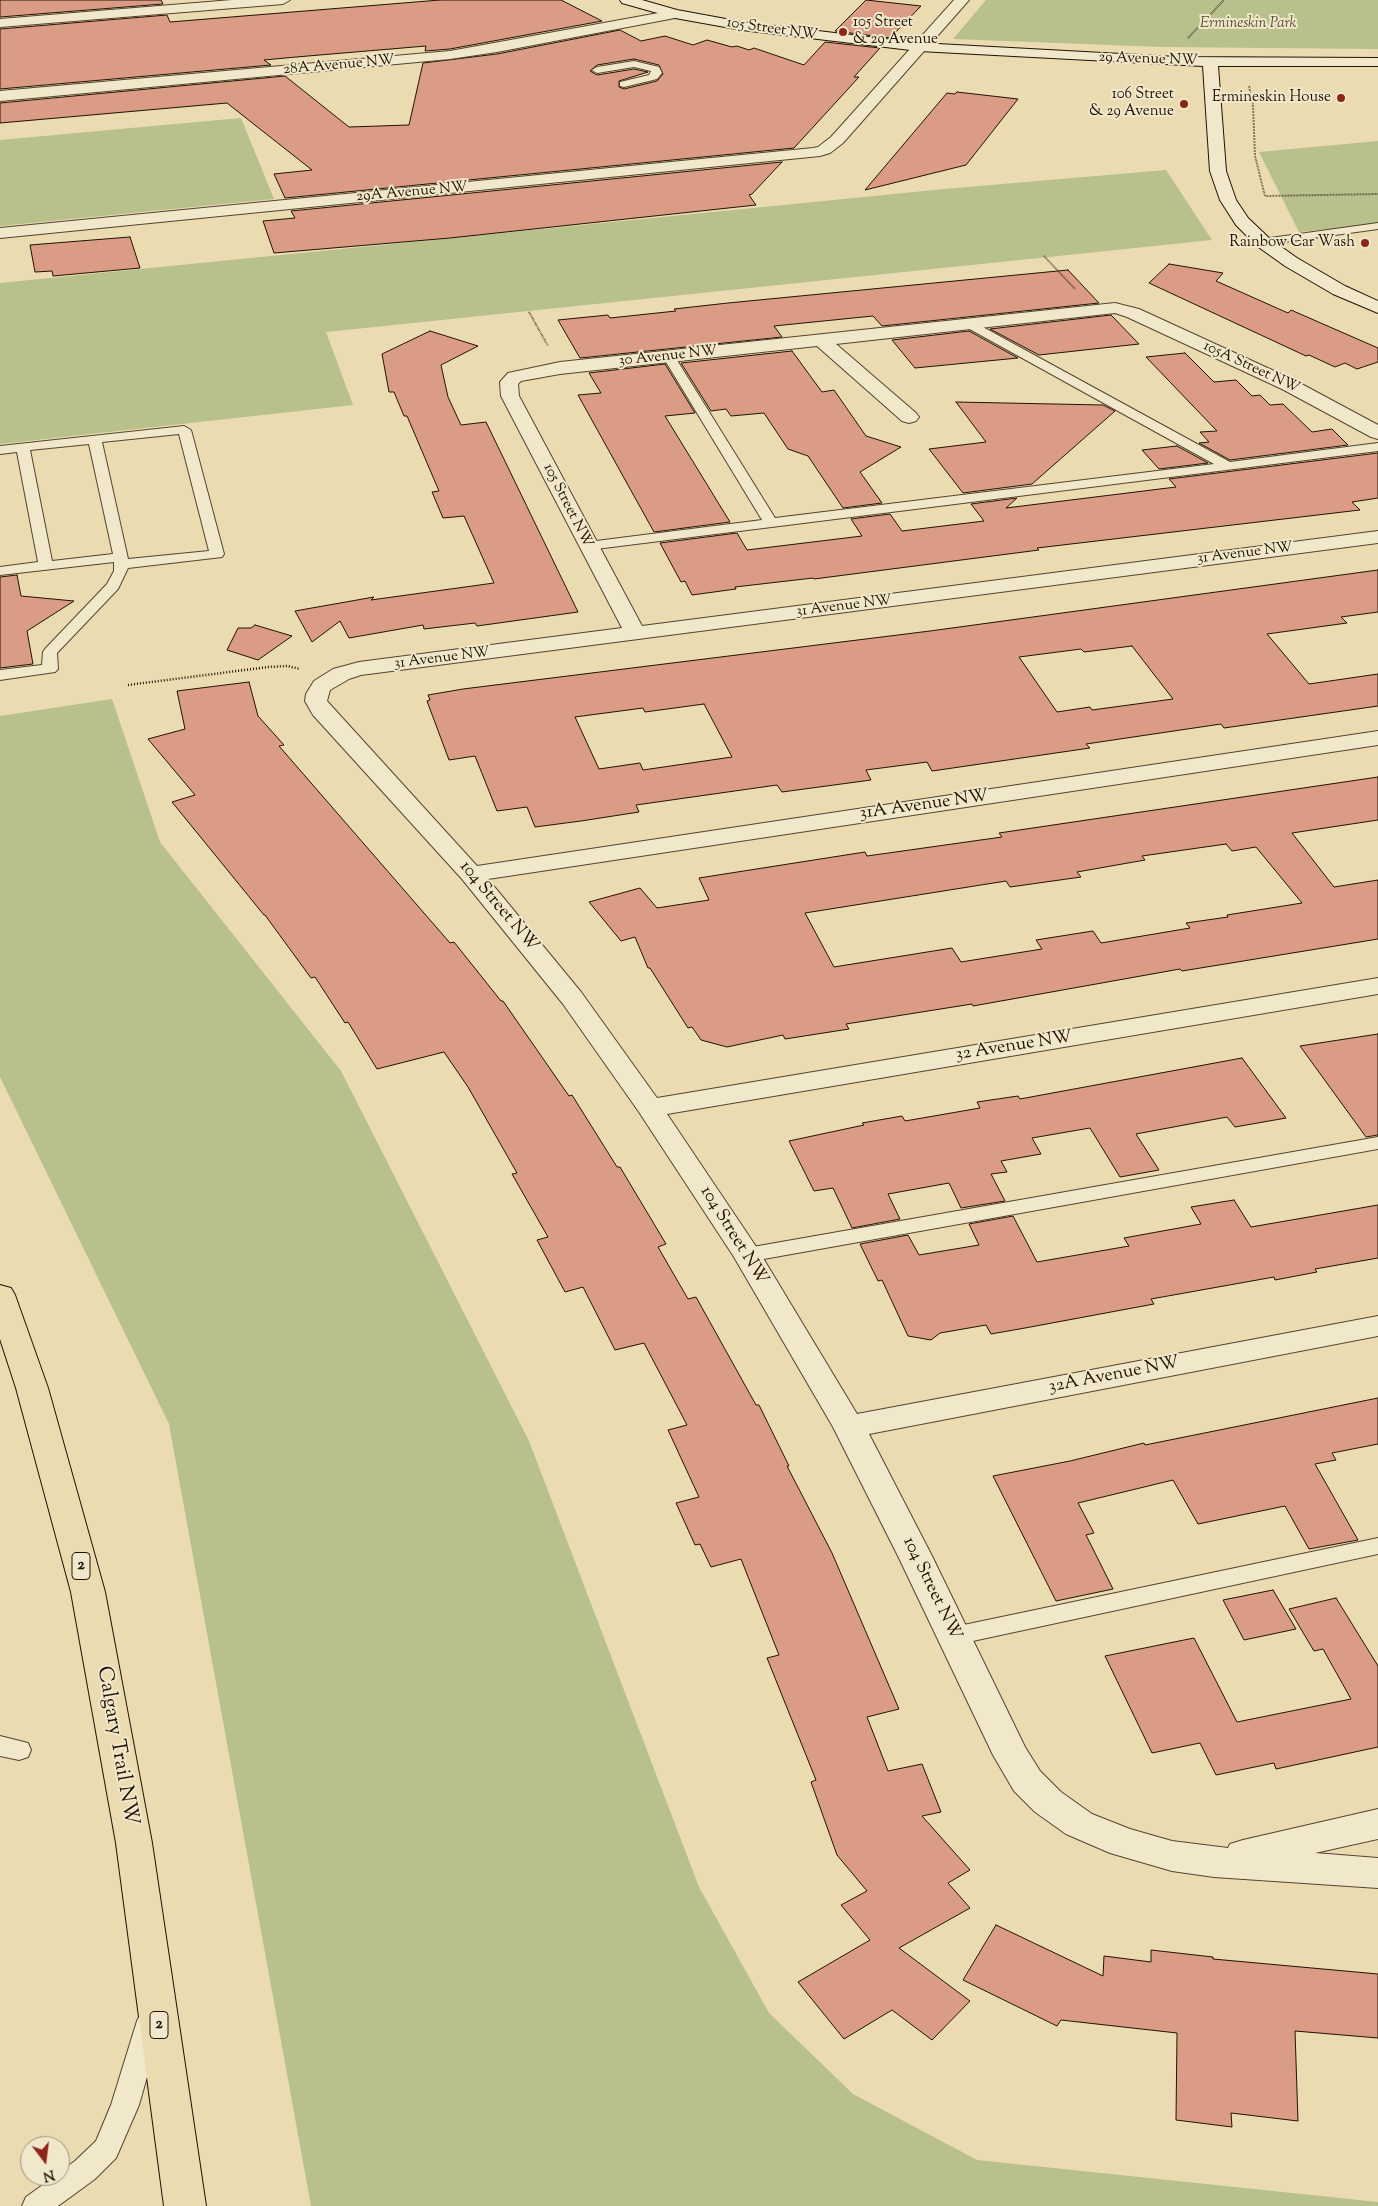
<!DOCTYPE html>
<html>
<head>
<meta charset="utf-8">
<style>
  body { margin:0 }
  #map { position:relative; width:1378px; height:2206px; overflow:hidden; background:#eadbb0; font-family:"Sorts Mill Goudy",serif }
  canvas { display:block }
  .north { position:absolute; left:20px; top:2136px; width:50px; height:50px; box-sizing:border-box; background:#f1e8cc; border:1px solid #9e927c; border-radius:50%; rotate:165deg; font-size:14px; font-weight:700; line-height:20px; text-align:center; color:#221204 }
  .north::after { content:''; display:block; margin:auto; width:18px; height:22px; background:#8f2418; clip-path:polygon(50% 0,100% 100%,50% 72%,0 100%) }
</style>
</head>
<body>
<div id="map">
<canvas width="1378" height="2206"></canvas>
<div class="north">N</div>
</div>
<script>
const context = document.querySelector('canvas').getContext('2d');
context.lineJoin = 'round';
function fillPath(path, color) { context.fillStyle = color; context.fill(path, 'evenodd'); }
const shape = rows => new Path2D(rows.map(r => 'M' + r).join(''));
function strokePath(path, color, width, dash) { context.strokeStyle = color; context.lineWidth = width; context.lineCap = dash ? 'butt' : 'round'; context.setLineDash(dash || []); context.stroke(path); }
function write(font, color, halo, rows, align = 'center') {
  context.font = font + ' "Sorts Mill Goudy",serif'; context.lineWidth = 4; context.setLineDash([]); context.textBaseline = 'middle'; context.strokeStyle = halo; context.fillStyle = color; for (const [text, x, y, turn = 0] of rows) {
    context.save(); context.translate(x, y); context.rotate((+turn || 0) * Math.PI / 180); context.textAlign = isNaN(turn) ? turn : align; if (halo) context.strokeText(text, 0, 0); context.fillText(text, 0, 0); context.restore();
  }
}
fillPath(shape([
  [986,0,1378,0,1378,49,1162,47,953,39],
  [241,118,274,199,0,226,0,140],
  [1378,141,1378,224,1299,232,1259,152],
  [1166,170,1212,240,326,332,353,405,0,444,0,283,944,189],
  [112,699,160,842,341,1071,529,1441,699,1887,769,2013,853,2094,977,2160,1378,2202,1378,2206,311,2206,169,1424,0,1077,0,716]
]), '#b8c08b');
const building = shape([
  [0,0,161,0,163,4,0,17,0,0],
  [440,0,561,0,602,21,450,49,425,51,426,46,296,57,264,60,271,65,0,89,0,29,167,15,170,22,440,0],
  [866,0,921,6,890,38,835,31,866,0],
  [620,30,641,41,665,36,693,45,707,40,732,47,737,46,749,50,754,48,804,65,825,42,880,48,854,77,859,77,794,148,285,198,274,174,312,170,227,103,0,123,0,103,285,76,349,127,409,125,423,63,497,54,620,30],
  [634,59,659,65,663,74,657,81,624,89,619,87,619,81,648,72,634,69,597,75,590,71,597,65,634,59],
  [957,92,1018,99,966,165,865,190,947,93,955,94,957,92],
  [782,162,752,194,749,195,756,205,450,238,274,253,263,221,295,218,291,211,782,162],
  [130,237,140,268,53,276,52,271,35,272,30,245,130,237],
  [1169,264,1223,273,1216,281,1288,313,1291,310,1378,348,1378,362,1357,369,1345,363,1335,367,1309,355,1306,356,1149,283,1169,264],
  [1068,270,1099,303,882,326,873,316,774,326,782,337,580,358,558,320,608,315,610,318,676,311,674,309,728,303,1068,270],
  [1111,315,1139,344,1039,355,990,329,1111,315],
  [430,331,478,346,441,365,448,397,461,425,486,422,578,612,477,626,475,623,424,629,423,625,349,638,340,621,312,642,295,611,374,597,371,600,494,583,464,516,443,518,432,492,439,491,407,416,404,416,394,392,389,392,382,354,430,331],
  [969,331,1018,358,915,368,892,340,969,331],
  [792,351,822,392,834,390,866,436,901,447,860,472,882,503,843,508,808,456,788,449,764,413,731,416,726,409,711,411,681,363,792,351],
  [1185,353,1214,382,1236,380,1252,396,1260,395,1270,405,1283,404,1312,432,1332,429,1348,445,1230,460,1199,443,1209,442,1200,432,1217,431,1146,357,1185,353],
  [665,364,695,413,665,416,730,522,654,532,578,395,601,393,589,373,665,364],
  [956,402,1103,405,1115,411,1032,484,963,493,929,449,986,442,956,402],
  [1177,446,1208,463,1159,469,1142,450,1177,446],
  [1378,453,1378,498,1352,502,1360,510,1037,548,1039,550,814,579,813,578,735,587,736,589,692,595,685,581,681,582,660,543,737,533,747,550,862,536,851,519,890,514,902,531,984,521,971,504,1017,498,1006,508,1176,487,1169,479,1378,453],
  [1378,570,1378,612,1341,617,1347,623,1267,634,1309,684,1378,674,1378,706,1224,728,1221,724,1086,744,1090,748,932,771,927,762,866,770,871,780,782,792,777,785,636,805,639,812,581,821,535,827,527,807,497,811,475,756,449,760,427,701,430,700,428,695,463,689,930,631,1378,570],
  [1132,646,1173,699,1092,710,1090,707,1057,712,1019,657,1081,649,1084,652,1132,646],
  [704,704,732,757,643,770,640,763,599,769,575,717,643,708,645,712,704,704],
  [17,575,21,596,74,601,27,631,33,664,0,668,0,577,17,575],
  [255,625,292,636,258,660,227,650,238,628,251,628,255,625],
  [249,682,258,716,284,745,279,746,450,943,454,942,501,1001,503,1001,569,1096,572,1095,617,1167,620,1167,666,1244,658,1247,688,1299,696,1297,756,1405,759,1405,789,1466,787,1466,832,1553,899,1709,867,1717,888,1771,922,1764,941,1812,922,1816,970,1870,948,1883,970,1908,899,1948,970,2001,932,2040,892,2010,844,2039,798,1982,870,1940,841,1905,867,1891,837,1855,811,1782,816,1780,767,1658,779,1655,741,1559,711,1567,700,1544,695,1545,676,1503,699,1497,668,1430,687,1425,644,1343,615,1350,583,1287,565,1292,537,1240,548,1237,512,1174,517,1173,468,1087,444,1052,377,1069,348,1022,345,1023,315,977,311,978,265,915,264,915,172,802,195,795,148,739,185,729,177,691,249,682],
  [1378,777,1378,820,1292,833,1334,887,1378,880,1378,939,1182,971,1180,969,973,1006,972,1004,846,1024,849,1029,785,1039,783,1035,727,1047,701,1040,692,1027,688,1028,650,968,648,968,635,937,621,941,589,902,640,888,657,908,709,900,699,878,865,852,867,856,1002,837,999,833,1378,777],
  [1226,844,1232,851,1256,847,1302,903,1227,915,1228,917,1186,923,1190,928,1101,943,1093,931,1036,940,1042,949,961,962,952,948,834,967,805,913,1006,881,1010,887,1081,877,1077,872,1145,860,1142,856,1226,844],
  [1378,1034,1378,1135,1366,1137,1300,1046,1378,1034],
  [1242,1058,1286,1118,1235,1127,1227,1117,1136,1134,1159,1170,1120,1177,1090,1128,1032,1138,1041,1154,1001,1161,1007,1172,991,1174,1005,1201,961,1208,949,1183,888,1194,900,1219,852,1228,833,1188,814,1191,789,1141,864,1125,862,1123,902,1116,905,1121,980,1108,977,1102,1018,1096,1020,1099,1242,1058],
  [1234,1200,1251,1227,1378,1205,1378,1258,1315,1269,1317,1272,1275,1280,1274,1277,1151,1299,1154,1304,1025,1328,991,1334,986,1325,940,1333,931,1340,908,1336,882,1280,878,1281,860,1244,908,1235,919,1255,979,1245,969,1224,1013,1216,1037,1262,1129,1246,1124,1238,1201,1224,1191,1207,1234,1200],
  [1378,1398,1378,1444,1332,1453,1336,1460,1315,1464,1358,1540,1309,1549,1285,1506,1198,1524,1173,1480,1078,1503,1094,1533,1086,1535,1113,1589,1056,1601,993,1476,1070,1461,1144,1443,1145,1445,1378,1398],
  [1273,1590,1296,1629,1244,1640,1223,1600,1273,1590],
  [1336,1598,1378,1666,1378,1747,1276,1769,1274,1763,1216,1775,1200,1743,1152,1753,1105,1656,1194,1638,1237,1722,1351,1699,1323,1649,1314,1651,1289,1609,1336,1598],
  [996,1925,1103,1976,1104,1956,1151,1962,1151,1950,1213,1957,1213,1959,1378,1974,1378,2038,1295,2031,1298,2121,1231,2113,1232,2127,1176,2120,1177,2033,1061,2020,1057,2026,963,1980,996,1925]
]);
fillPath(building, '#da9c85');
strokePath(building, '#221204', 1);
const lane = shape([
  [634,61,659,67,662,73,657,79,624,87,620,86,620,82,649,75,651,71,634,67,597,73,592,70,597,67,634,61],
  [1378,223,1378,229,1263,245,1257,242,1263,239,1378,223],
  [970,320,1230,462,1378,443,1378,451,588,550,581,546,588,542,762,520,663,357,669,353,675,357,775,518,1214,464,966,327,964,324,966,321,970,320],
  [184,426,191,430,224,554,222,557,128,568,118,589,57,653,58,669,55,672,0,680,0,670,42,665,43,652,45,649,107,584,114,571,114,562,0,575,0,567,38,562,17,452,0,454,0,446,184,426],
  [179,434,209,551,128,559,102,442,179,434],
  [89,444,113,554,52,561,30,450,89,444],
  [1378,1137,1378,1149,747,1262,740,1260,737,1255,740,1250,747,1248,1378,1137],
  [1378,1538,1378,1554,954,1645,946,1642,942,1636,946,1630,954,1627,1378,1538],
  [0,1736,28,1743,31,1750,28,1757,19,1760,0,1756,0,1736],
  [150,2009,159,2013,163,2021,139,2105,116,2158,95,2179,58,2206,22,2206,26,2197,55,2176,60,2176,60,2172,75,2161,96,2141,111,2105,137,2021,141,2013,150,2009]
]);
const street = shape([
  [232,0,290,0,283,4,0,27,0,19,232,0],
  [954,0,969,0,843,143,830,153,820,156,0,238,0,228,813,148,818,147,831,137,954,0],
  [675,10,682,14,680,17,497,52,450,59,0,101,0,91,450,51,675,10],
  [1115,303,1139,309,1296,381,1378,425,1378,439,1371,437,1282,389,1127,317,1115,313,836,344,916,413,919,417,916,421,909,423,902,421,817,346,560,374,521,381,518,384,519,396,642,626,1378,531,1378,543,361,675,349,679,330,690,327,701,477,866,1378,731,1378,745,488,879,581,992,657,1098,1378,978,1378,994,667,1114,757,1248,857,1414,1378,1316,1378,1336,869,1434,932,1556,1025,1747,1040,1771,1061,1792,1092,1814,1130,1829,1172,1841,1228,1848,1230,1844,1243,1840,1378,1809,1378,1839,1315,1853,1378,1858,1378,1888,1214,1877,1172,1871,1110,1853,1066,1834,1035,1812,1014,1791,993,1755,898,1556,833,1427,734,1257,639,1112,563,1004,462,879,313,715,305,701,306,694,314,681,333,669,359,662,622,628,501,396,500,382,508,373,560,362,1115,303]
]);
const secondary = shape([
  [620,0,642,0,677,10,742,22,919,43,1177,57,1378,58,1378,66,1218,66,1226,171,1236,200,1248,218,1269,238,1297,258,1345,286,1378,301,1378,313,1333,294,1285,266,1257,246,1236,225,1220,200,1210,171,1203,66,919,51,742,30,675,18,622,3,620,0]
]);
const highway = shape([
  [0,1285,11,1288,15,1295,48,1388,105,1592,152,1843,206,2206,164,2206,116,1843,71,1592,16,1388,0,1339,0,1285]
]);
strokePath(lane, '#54442f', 2);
strokePath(street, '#54442f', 2);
strokePath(secondary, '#221204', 2);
strokePath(highway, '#221204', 2);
strokePath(shape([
  [1188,38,1224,0],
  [1249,86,1253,105,1255,156,1265,196,1378,194],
  [1044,256,1075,289],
  [529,312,548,346]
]), '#221204', 2, [0.5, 1]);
strokePath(shape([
  [128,685,268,667,288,666,300,669]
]), '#221204', 2.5, [1, 2]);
fillPath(lane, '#f1e8cc');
fillPath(street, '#f1e8cc');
fillPath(secondary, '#f1e8cc');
fillPath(highway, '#eadbb0');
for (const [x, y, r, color] of [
  [843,32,5,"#8f2418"],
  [1341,98,5,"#8f2418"],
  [1184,104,5,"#8f2418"],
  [1365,243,5,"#8f2418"]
]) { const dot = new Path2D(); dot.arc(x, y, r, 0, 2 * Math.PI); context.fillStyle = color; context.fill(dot); strokePath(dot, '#f1e8cc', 2); }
write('15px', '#221204', '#f1e8cc', [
  ["105 Street",853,23,"left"],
  ["& 29 Avenue",853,40,"left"],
  ["106 Street",1174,95],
  ["& 29 Avenue",1174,112],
  ["Ermineskin House",1331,98],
  ["Rainbow Car Wash",1355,243]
], 'right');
write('italic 15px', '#564f33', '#f1e8cc', [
  ["Ermineskin Park",1248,24]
]);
write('15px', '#221204', '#f1e8cc', [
  ["105 Street NW",772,30,8],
  ["29 Avenue NW",1148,60,2],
  ["28A Avenue NW",339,66,-5],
  ["29A Avenue NW",412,193,-5],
  ["30 Avenue NW",668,357,-6],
  ["105A Street NW",1251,368,25],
  ["105 Street NW",567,506,63],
  ["31 Avenue NW",1245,554,-7],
  ["31 Avenue NW",844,607,-7],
  ["31 Avenue NW",442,659,-7]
]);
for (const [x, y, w] of [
  [81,1566,18],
  [159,2025,18]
]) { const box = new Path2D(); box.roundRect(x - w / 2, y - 13.5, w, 27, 4); context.fillStyle = '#f1e8cc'; context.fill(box); strokePath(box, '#221204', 1); }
write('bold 16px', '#221204', null, [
  ["2",81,1566],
  ["2",159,2025]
]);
write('18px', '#221204', '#f1e8cc', [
  ["31A Avenue NW",924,806,-8],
  ["104 Street NW",498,907,50],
  ["32 Avenue NW",1014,1047,-9],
  ["104 Street NW",733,1236,58],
  ["32A Avenue NW",1114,1376,-11],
  ["104 Street NW",931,1589,64]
]);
write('21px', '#221204', '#f1e8cc', [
  ["Calgary Trail NW",116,1746,80]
]);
</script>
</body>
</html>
